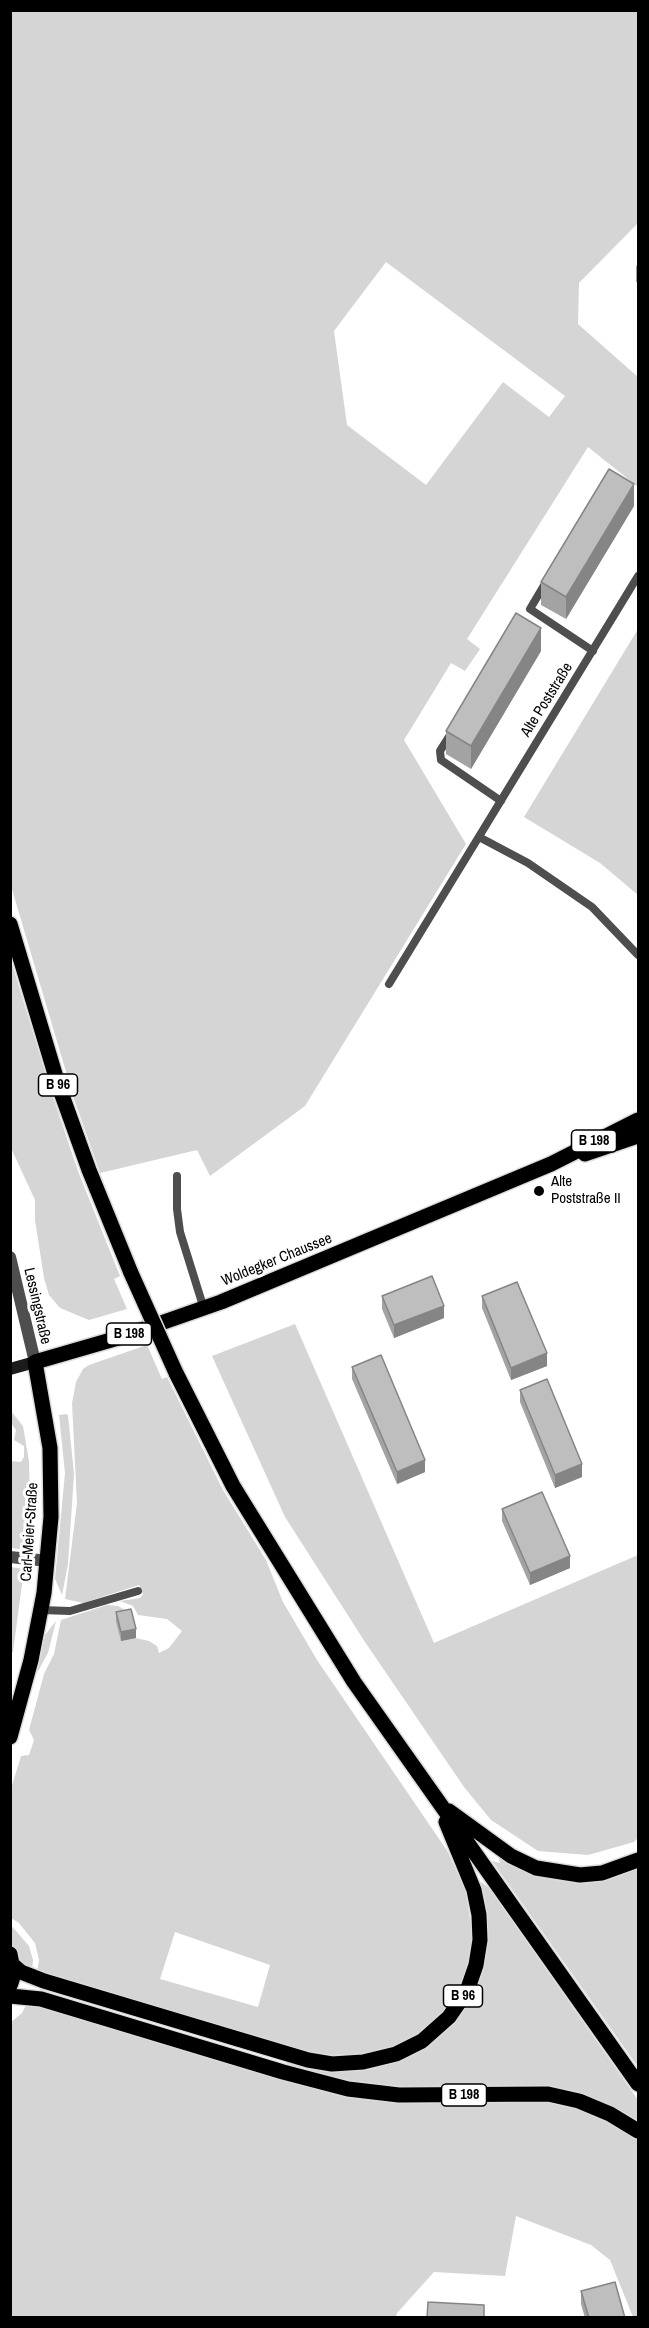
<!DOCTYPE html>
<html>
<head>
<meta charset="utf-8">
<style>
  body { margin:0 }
  #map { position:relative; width:649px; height:2328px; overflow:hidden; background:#fff; font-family:"Archivo Narrow",sans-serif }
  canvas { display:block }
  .frame { position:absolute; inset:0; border:12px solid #000; pointer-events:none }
</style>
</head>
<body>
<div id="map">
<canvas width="649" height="2328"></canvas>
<div class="frame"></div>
</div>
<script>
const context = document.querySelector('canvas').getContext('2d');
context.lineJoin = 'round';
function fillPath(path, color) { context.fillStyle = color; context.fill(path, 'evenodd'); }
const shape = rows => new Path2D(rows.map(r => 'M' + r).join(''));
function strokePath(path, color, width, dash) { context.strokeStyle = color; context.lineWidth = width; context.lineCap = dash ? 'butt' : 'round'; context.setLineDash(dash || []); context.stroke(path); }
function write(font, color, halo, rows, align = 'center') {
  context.font = font + ' "Archivo Narrow",sans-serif'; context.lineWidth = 6; context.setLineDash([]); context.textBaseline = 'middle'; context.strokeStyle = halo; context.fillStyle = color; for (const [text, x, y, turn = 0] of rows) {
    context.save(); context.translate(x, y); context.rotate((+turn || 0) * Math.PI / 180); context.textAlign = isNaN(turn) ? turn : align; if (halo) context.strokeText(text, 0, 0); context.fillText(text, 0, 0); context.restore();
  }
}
fillPath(shape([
  [10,11,638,11,638,223,579,283,578,324,638,377,638,487,588,447,467,639,480,649,465,671,451,663,404,740,466,844,305,1106,210,1176,197,1150,100,1173,74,1099,11,886],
  [386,262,565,396,549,417,503,382,426,485,347,425,334,331],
  [638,629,638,895,600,863,524,817],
  [10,957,49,1085,78,1171,120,1276,114,1279,127,1309,89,1320,60,1308,49,1295,44,1278,35,1220,35,1200,11,1148],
  [295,1324,434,1643,638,1555,638,1838,634,1842,588,1855,538,1851,491,1820,464,1787,365,1642,285,1517,212,1356],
  [147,1345,162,1379,167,1377,223,1490,266,1560,283,1602,317,1660,448,1852,466,1892,473,1940,469,1964,459,1988,443,2013,416,2036,392,2047,362,2054,330,2055,308,2052,37,1973,39,1960,35,1943,19,1923,11,1918,10,1792,21,1756,29,1755,34,1740,29,1730,44,1674,54,1654,61,1620,107,1605,118,1606,125,1610,131,1618,121,1641,136,1638,149,1641,157,1646,159,1653,169,1648,182,1631,167,1619,138,1615,133,1606,120,1601,140,1598,143,1594,139,1585,83,1603,65,1599,77,1503,72,1403,76,1382,83,1369,89,1365],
  [175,1932,270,1965,258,2007,160,1979],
  [10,1410,23,1426,29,1461,31,1549,27,1550,11,1548,11,1461,21,1462,24,1457,24,1446,14,1440,16,1430,11,1423],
  [66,1414,68,1415,74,1474,68,1564,62,1595,55,1579,65,1473,59,1415],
  [11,1567,24,1569,13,1652,10,1652],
  [56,1621,48,1653,37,1673,45,1635],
  [498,1855,534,1875,560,1881,605,1880,638,1867,638,2067,492,1861,500,1863],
  [481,1882,489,1888,638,2100,638,2124,548,2088,508,2086,399,2089,349,2082,285,2063,398,2060,472,1995],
  [10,1924,29,1946,33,1960,32,1971,20,1961,11,1943],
  [27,2003,282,2078,549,2101,578,2107,608,2119,638,2138,638,2317,633,2317,610,2260,591,2245,516,2216,505,2276,434,2272,397,2313,396,2317,11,2317,10,2023,22,2013]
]), '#d5d5d5');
const primary = shape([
  [10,924,58,1084,89,1170,131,1273],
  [585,1154,638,1136],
  [176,1373,233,1486,354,1682,638,2084],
  [10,1737,31,1660,44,1593,51,1517,50,1448,35,1362,118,1338,221,1302,551,1164,638,1120],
  [449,1811,511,1856,536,1868,580,1875,602,1873,638,1860],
  [10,1954,14,1974,10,1986],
  [14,1966,21,1972,44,1981,308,2060,332,2064,363,2062,396,2054,422,2041,449,2017,467,1991,476,1965,480,1940,479,1915,474,1890,446,1822],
  [10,1996,41,1999,283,2072,348,2089,399,2095,548,2094,579,2101,610,2114,638,2131]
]);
strokePath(primary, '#dbdbdb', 18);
strokePath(shape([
  [546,582,530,609,593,651],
  [452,732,440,751,441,760,501,801],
  [479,837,528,863,592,907,638,955],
  [389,984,638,576],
  [177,1176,177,1209,180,1232,204,1309],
  [41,1610,70,1611,138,1591]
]), '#4e4e4e', 8);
strokePath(shape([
  [10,1257,35,1362],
  [10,1557,48,1561]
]), '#4e4e4e', 12);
strokePath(shape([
  [10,1369,35,1362]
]), '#1b1b1b', 12);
strokePath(primary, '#000', 15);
const primaryBridge = shape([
  [131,1273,176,1373]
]);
strokePath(primaryBridge, '#dbdbdb', 18, []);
strokePath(primaryBridge, '#000', 15);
fillPath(shape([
  [639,263,639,284,636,282,636,266],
  [634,506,566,619,541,605,541,582],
  [541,651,471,769,446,754,446,731],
  [382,1296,444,1318,394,1338,382,1309],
  [482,1296,547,1366,511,1380,482,1308],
  [352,1367,425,1472,397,1484,352,1379],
  [520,1390,582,1477,555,1488,520,1402],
  [502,1509,570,1568,530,1585,502,1521],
  [116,1612,136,1638,121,1641,116,1621],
  [581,2291,625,2318,585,2318,581,2304]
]), '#a3a3a3');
fillPath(shape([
  [634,484,634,506,566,619,566,597],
  [541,628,541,651,471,769,471,746],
  [444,1306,444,1318,394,1338,394,1325],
  [547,1353,547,1366,511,1380,511,1368],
  [425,1460,425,1472,397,1484,397,1472],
  [582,1464,582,1477,555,1488,555,1475],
  [570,1556,570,1568,530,1585,530,1573],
  [136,1629,136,1638,121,1641,121,1632]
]), '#858585');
const building = shape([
  [609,469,634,484,566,597,541,582,609,469],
  [516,613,541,628,471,746,446,731,516,613],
  [432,1276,444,1306,394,1325,382,1296,432,1276],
  [517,1282,547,1353,511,1368,482,1296,517,1282],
  [381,1355,425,1460,397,1472,352,1367,381,1355],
  [547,1379,582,1464,555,1475,520,1390,547,1379],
  [542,1492,570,1556,530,1573,502,1509,542,1492],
  [131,1609,136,1629,121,1632,116,1612,131,1609],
  [615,2282,625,2318,589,2318,581,2291,615,2282],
  [428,2302,484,2305,484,2318,427,2318,428,2302]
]);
fillPath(building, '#bebebe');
strokePath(building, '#858585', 1.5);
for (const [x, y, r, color] of [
  [539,1191,6,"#000"]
]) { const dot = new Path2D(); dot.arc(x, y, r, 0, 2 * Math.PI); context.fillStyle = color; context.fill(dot); strokePath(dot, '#fff', 2); }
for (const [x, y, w] of [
  [58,1085,39],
  [594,1141,45],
  [129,1334,45],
  [463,1996,39],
  [464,2095,45]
]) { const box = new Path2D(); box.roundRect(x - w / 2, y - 11, w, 22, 4.5); context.fillStyle = '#fff'; context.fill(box); strokePath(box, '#000', 1.5); }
write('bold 14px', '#000', null, [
  ["B 96",58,1085],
  ["B 198",594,1141],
  ["B 198",129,1334],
  ["B 96",463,1996],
  ["B 198",464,2095]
]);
write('15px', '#000', '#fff', [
  ["Alte Poststraße",547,700,-58],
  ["Woldegker Chaussee",277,1260,-22],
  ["Lessingstraße",37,1306,77],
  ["Carl-Meier-Straße",30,1532,-86]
]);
write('15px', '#000', '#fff', [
  ["Alte",551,1182],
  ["Poststraße II",551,1199]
], 'left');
</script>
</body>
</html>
